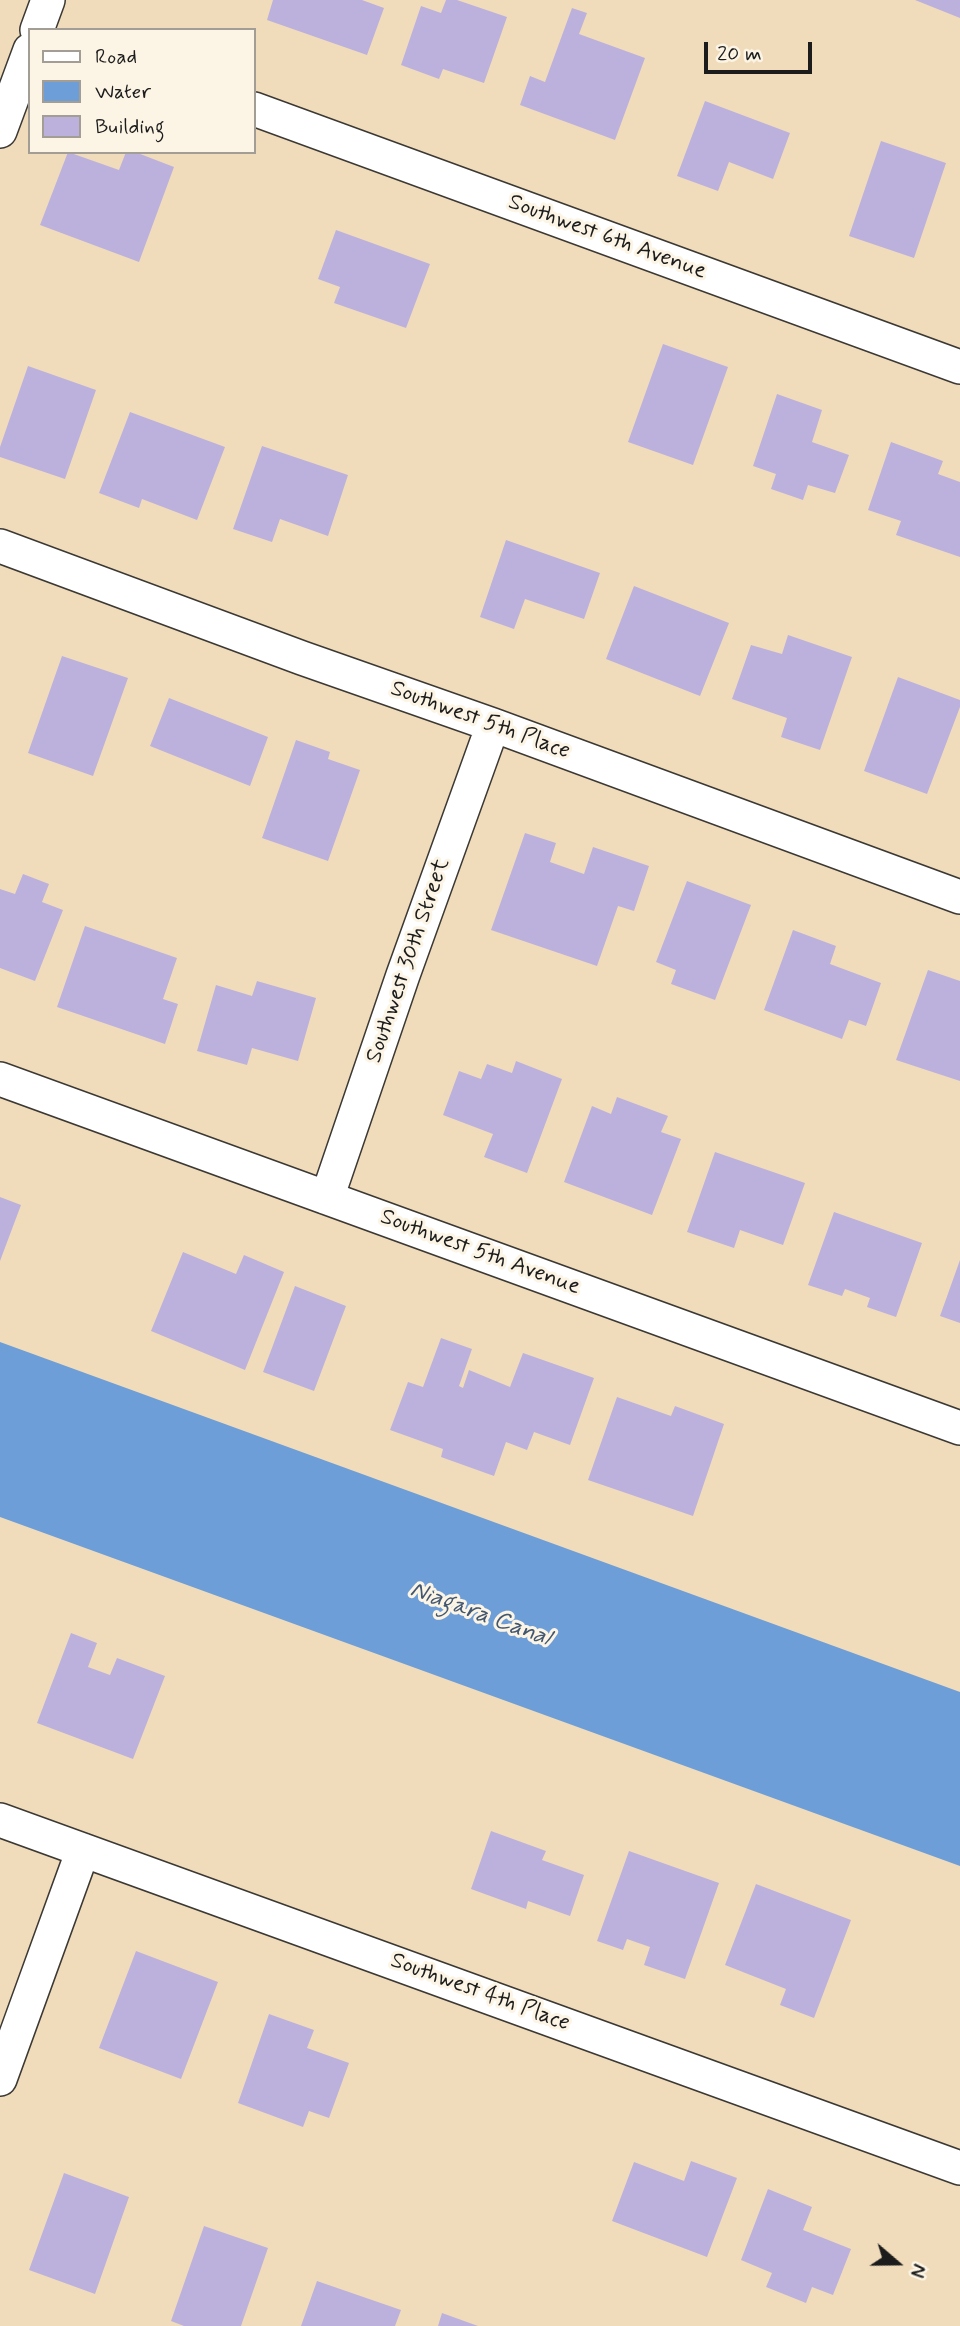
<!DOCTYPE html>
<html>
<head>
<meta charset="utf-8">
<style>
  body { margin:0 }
  #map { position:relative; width:960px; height:2326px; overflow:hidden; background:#f0dcbb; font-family:Mynerve,sans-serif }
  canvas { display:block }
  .legend { position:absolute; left:28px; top:28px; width:228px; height:126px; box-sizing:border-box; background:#fcf5e5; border:2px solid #a29e95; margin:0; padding:9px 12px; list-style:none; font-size:21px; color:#1c1c1c }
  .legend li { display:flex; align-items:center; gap:14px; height:35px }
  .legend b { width:35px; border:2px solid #a29e95 }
  .north { position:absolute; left:862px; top:2228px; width:70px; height:70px; -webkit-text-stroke:5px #fcf5e5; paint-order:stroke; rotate:110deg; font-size:19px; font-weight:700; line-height:28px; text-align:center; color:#1c1c1c }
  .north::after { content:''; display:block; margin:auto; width:24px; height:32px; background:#1c1c1c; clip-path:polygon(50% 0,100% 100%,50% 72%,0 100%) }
  .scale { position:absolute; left:704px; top:42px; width:108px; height:32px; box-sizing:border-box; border:4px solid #1c1c1c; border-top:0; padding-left:9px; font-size:21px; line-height:24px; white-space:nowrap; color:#1c1c1c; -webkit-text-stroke:5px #fcf5e5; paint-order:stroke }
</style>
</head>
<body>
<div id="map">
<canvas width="960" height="2326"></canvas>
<ul class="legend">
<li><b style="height:9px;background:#fff"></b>Road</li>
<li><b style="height:19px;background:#6e9ed8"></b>Water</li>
<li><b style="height:19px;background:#bcb1dd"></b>Building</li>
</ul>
<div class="north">N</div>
<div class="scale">20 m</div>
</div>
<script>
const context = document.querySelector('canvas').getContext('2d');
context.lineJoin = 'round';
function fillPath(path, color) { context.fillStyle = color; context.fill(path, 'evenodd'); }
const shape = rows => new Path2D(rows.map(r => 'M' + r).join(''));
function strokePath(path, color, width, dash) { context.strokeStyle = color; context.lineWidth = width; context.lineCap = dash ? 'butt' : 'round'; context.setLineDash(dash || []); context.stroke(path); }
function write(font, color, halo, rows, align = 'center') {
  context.font = font + ' Mynerve,sans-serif'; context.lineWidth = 6; context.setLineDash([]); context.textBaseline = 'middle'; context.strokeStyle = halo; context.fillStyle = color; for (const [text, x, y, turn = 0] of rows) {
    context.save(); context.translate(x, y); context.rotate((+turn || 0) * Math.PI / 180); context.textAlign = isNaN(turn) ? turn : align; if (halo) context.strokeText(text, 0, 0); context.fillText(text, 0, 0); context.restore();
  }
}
fillPath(shape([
  [0,1342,960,1692,960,1866,0,1517]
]), '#6e9ed8');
fillPath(shape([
  [273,0,362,0,384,8,367,55,267,20],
  [446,0,457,0,507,17,484,83,443,69,439,79,401,65,421,6,441,13],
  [915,0,960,0,960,18],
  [572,8,587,13,579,34,645,58,615,140,520,105,530,76,545,82],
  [705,101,790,133,773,179,729,162,718,191,677,176],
  [881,141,946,163,914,258,849,236],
  [68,152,119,170,126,152,135,152,174,167,139,262,40,225],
  [336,230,430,264,406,328,334,303,340,287,318,279],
  [663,344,728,367,693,465,628,442],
  [28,366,96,390,65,479,0,457,0,447],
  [777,394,822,410,812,442,849,455,835,493,808,485,803,500,771,489,776,474,753,466],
  [130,412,225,447,197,520,142,499,139,508,99,493],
  [891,442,943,461,938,474,960,482,960,557,896,535,901,521,868,510],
  [262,446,348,475,328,536,280,519,272,542,233,529],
  [506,540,600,573,584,619,525,599,514,629,480,617],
  [634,586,729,623,700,696,606,659],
  [788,635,852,657,820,750,781,737,787,718,732,699,751,645,782,654],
  [62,656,128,678,93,776,28,753],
  [898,677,960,700,960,707,927,794,864,771],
  [169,698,268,737,250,786,150,746],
  [296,740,330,752,328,759,360,770,328,861,262,838],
  [525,833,556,843,550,862,584,874,593,847,649,866,634,911,618,906,597,966,491,930],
  [23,874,49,884,42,902,63,910,35,981,0,968,0,889,15,894],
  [687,881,751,905,715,1000,671,984,676,970,656,962],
  [85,926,177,958,163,999,178,1004,165,1044,57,1007],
  [793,930,836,946,830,964,881,983,866,1026,849,1020,842,1039,764,1010],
  [928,970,960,981,960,1081,896,1060],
  [257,981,316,998,298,1061,252,1048,247,1065,197,1051,216,985,252,996],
  [516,1061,562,1079,527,1173,484,1157,493,1134,443,1115,459,1071,481,1079,487,1064,512,1073],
  [617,1097,668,1116,661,1132,681,1139,652,1215,564,1182,592,1106,611,1114],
  [715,1152,805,1183,783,1245,740,1230,734,1248,687,1232],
  [0,1197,21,1205,0,1261],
  [834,1212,922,1243,896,1317,867,1307,870,1298,845,1289,842,1296,808,1285],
  [183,1252,236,1274,244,1255,284,1272,245,1370,151,1331],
  [960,1260,960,1323,940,1316],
  [295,1286,346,1306,314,1391,263,1372],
  [441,1338,472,1349,459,1386,463,1388,469,1370,510,1387,523,1353,594,1378,570,1445,534,1432,527,1450,506,1442,494,1476,441,1457,443,1449,390,1430,408,1382,423,1387],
  [617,1397,671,1416,675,1406,724,1424,693,1516,588,1480],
  [71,1633,97,1643,88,1667,110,1675,117,1658,165,1676,133,1759,37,1723],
  [491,1831,546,1851,542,1860,584,1875,570,1916,528,1901,526,1909,471,1889],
  [629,1851,719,1883,685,1979,644,1965,650,1947,627,1939,623,1950,597,1941],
  [756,1884,851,1920,814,2018,780,2005,786,1989,725,1965],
  [136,1951,218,1982,181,2079,99,2048],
  [269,2014,314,2030,307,2048,349,2063,329,2118,309,2111,303,2127,238,2103],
  [691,2161,737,2178,707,2257,612,2221,634,2162,684,2181],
  [64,2173,129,2197,95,2294,29,2270],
  [768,2189,812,2207,803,2230,851,2249,833,2295,812,2287,806,2303,766,2287,772,2273,741,2260],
  [204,2226,268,2248,241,2326,184,2326,171,2321],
  [317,2281,401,2310,395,2326,301,2326],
  [442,2313,478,2326,438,2326]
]), '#bcb1dd');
const minor = shape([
  [37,30,48,0],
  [254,109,960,367],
  [0,131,30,50],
  [0,546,302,658,493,725,960,897],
  [0,1079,960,1428],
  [327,1198,403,975,493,725],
  [0,1820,960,2168],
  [0,2079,83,1850]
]);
strokePath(minor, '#3c3934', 36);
strokePath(minor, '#fff', 33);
write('23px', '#1c1c1c', '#fcf5e5', [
  ["Southwest 6th Avenue",607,238,20],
  ["Southwest 5th Place",480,721,20],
  ["Southwest 30th Street",409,961,-71],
  ["Southwest 5th Avenue",480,1253,20],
  ["Southwest 4th Place",480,1993,20]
]);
write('italic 24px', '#415671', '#fcf5e5', [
  ["Niagara Canal",480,1615,20]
]);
</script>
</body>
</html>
